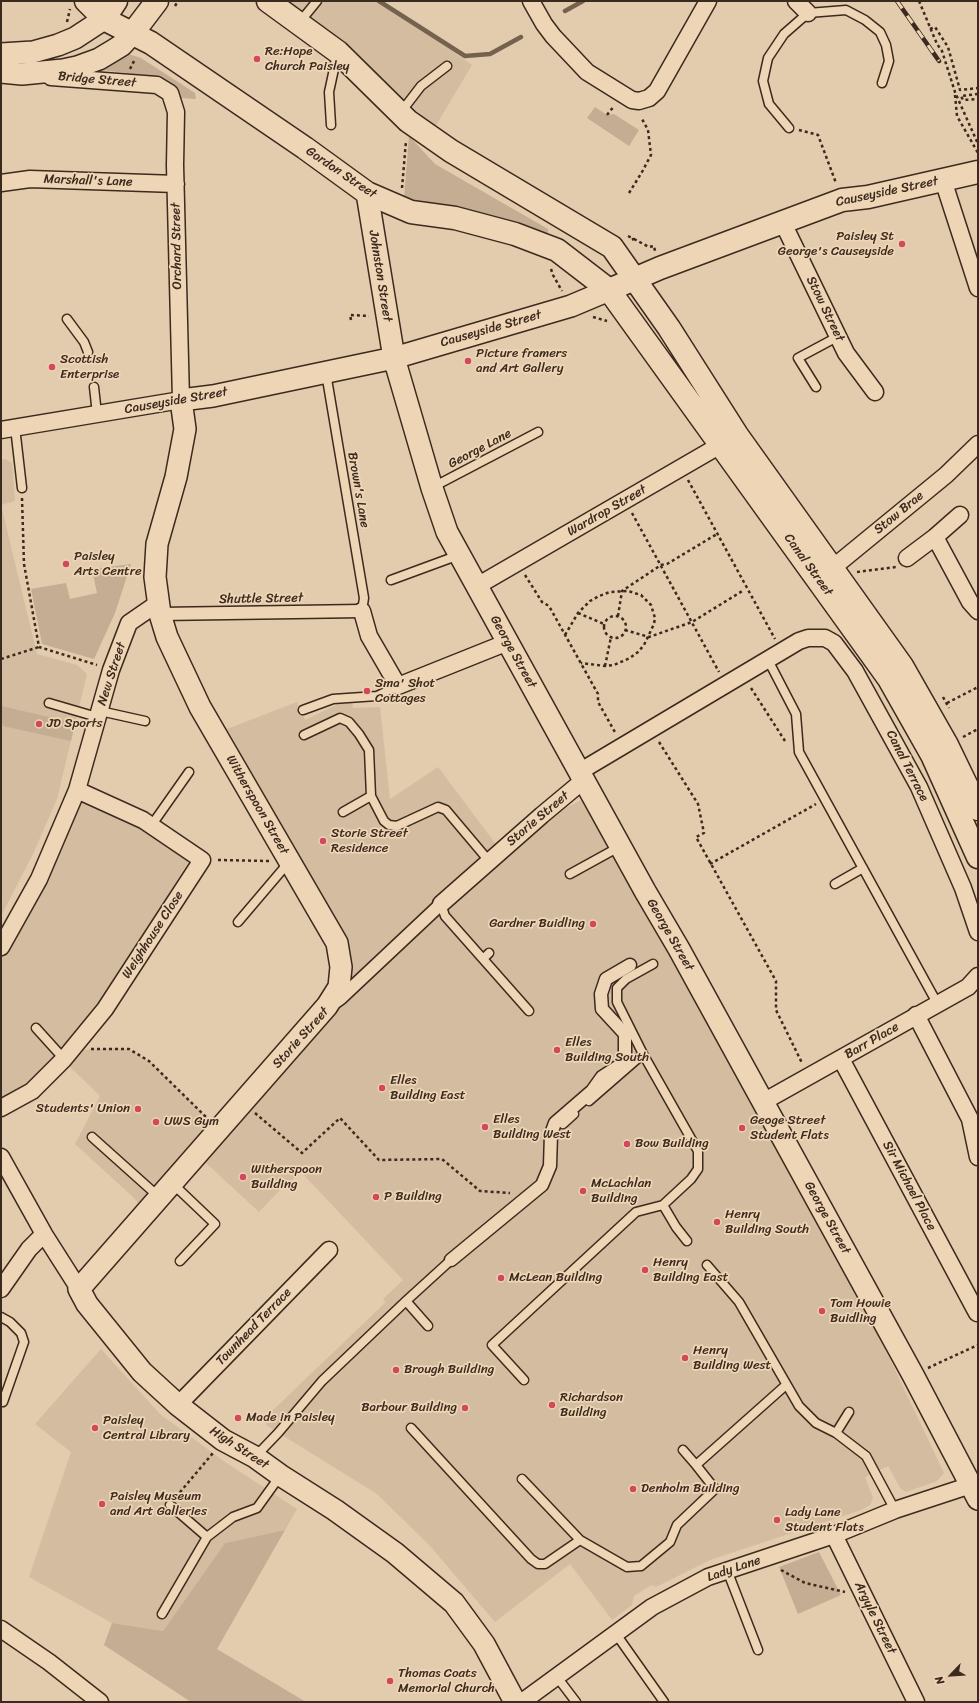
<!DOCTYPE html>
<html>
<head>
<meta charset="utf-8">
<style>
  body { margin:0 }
  #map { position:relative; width:979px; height:1703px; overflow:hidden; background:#e3cbad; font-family:Sriracha,sans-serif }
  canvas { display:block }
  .frame { position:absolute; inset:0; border:2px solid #3b2a1e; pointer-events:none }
  .north { position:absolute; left:931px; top:1655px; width:40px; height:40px; -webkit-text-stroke:3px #eed5b6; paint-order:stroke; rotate:245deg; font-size:11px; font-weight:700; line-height:16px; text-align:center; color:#3b2a1e }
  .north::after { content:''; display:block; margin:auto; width:14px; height:18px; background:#3b2a1e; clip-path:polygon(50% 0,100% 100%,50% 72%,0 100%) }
</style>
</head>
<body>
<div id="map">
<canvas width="979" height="1703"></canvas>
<div class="frame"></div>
<div class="north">N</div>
</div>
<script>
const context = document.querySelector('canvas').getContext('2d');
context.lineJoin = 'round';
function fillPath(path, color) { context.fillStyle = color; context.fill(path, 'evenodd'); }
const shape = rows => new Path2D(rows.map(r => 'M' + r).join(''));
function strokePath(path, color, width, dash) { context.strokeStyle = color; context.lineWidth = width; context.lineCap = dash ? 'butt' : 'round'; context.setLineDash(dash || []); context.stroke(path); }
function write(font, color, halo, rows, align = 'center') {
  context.font = font + ' Sriracha,sans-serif'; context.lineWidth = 3.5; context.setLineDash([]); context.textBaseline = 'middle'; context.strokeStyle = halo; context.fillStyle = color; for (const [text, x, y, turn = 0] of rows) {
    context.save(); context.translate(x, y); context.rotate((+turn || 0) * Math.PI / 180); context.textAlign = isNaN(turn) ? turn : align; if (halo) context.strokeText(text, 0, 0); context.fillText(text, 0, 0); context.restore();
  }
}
fillPath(shape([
  [288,1,382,1,472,65,435,127,401,97,350,48],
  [5,459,12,463,15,501,1,505,37,654,77,665,87,674,57,799,33,854,1,916,1,460],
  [341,701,352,701,353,708,380,707,390,799,438,767,501,851,551,815,584,799,831,1235,944,1473,937,1481,906,1492,901,1489,888,1466,865,1477,873,1498,870,1505,861,1510,710,1560,656,1587,651,1585,634,1596,632,1605,612,1620,570,1564,495,1622,430,1546,377,1494,266,1425,271,1412,386,1302,383,1299,403,1280,301,1172,279,1191,259,1212,206,1163,151,1217,133,1197,75,1144,100,1096,67,1064,81,1050,112,1048,129,1049,149,1061,218,1128,341,998,347,947,227,729,297,702,305,720,334,706],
  [83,795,192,856,99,1007,51,1068,1,1105,1,953],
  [101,1349,160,1414,225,1462,297,1509,285,1530,225,1543,163,1631,112,1623,29,1577,71,1452,35,1424]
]), '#d3bca0');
fillPath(shape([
  [122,52,141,58,195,93,196,99,180,98,175,88,169,81,161,77,91,69],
  [595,107,607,115,614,114,639,130,629,146,587,118],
  [409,136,435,164,548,229,548,234,547,235,404,198],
  [131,564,115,613,94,659,42,644,31,589,66,583,70,599,97,593,92,569],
  [1,706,75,723,71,741,3,726,1,718],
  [285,1530,217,1649,306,1702,191,1702,104,1645,112,1623,163,1631,225,1543],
  [819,1552,841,1595,798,1614,779,1567]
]), '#c4ad92');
strokePath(shape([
  [379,1,465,56,490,54,521,37],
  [565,11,583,1]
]), '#74614e', 4.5);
const service = shape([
  [299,23,317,1],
  [401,112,421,86,447,66],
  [331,125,329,92,337,55],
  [789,128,769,104,763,81,768,58,784,34,808,13,846,10,865,20,880,32,886,45,889,61,882,83],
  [67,319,84,342,88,352],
  [326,373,364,598,362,611],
  [94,387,97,414],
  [816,387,798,358,839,336],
  [15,427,22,488],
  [433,487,538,432],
  [391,580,459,555],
  [768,660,796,714,799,752,937,1003],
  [49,703,97,717],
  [303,710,333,699,377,696,398,686],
  [100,711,145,721],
  [304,735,340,718,349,722,359,734,369,750,371,796],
  [343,812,371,796,384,821,389,825,397,826,438,807,446,810,489,861],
  [151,826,189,772],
  [570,874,619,847],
  [835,884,863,868],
  [441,904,445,916,529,1011],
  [238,922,289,862],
  [483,959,489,953],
  [36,1028,64,1059],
  [643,1054,617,1002,617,988,626,979,653,964],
  [589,1101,643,1054,698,1151,698,1169,691,1179,663,1205],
  [563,1124,574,1114],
  [92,1137,159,1197],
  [172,1183,215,1224,180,1261],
  [707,1265,739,1302,799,1406,816,1423,836,1433,866,1456,895,1510],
  [406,1301,428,1326],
  [1,1317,10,1322,21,1333,24,1342,3,1402],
  [524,1380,492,1345,636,1212,663,1205,676,1227,687,1241],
  [411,1428,531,1559,538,1564,545,1564,580,1540],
  [836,1433,849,1412],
  [683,1450,696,1465],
  [255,1457,278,1433,322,1381,406,1301,451,1260],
  [522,1479,580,1540,627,1567,641,1566,670,1542,677,1525,715,1489,696,1465,786,1385],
  [170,1505,207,1537],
  [727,1570,758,1650],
  [162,1614,207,1537,233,1517,257,1508,280,1476],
  [616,1634,664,1702],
  [557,1677,576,1702]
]);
const pedestrian = shape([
  [160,614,362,611],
  [337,1001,341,998,441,904],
  [451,1260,542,1185,550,1166,551,1134,555,1123,592,1091,602,1077,625,1062,625,1034,602,1009,601,994,606,979,630,965]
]);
const minor = shape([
  [531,1,544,24,553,36,587,72,632,100,639,101,649,98,657,91,708,1],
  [796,1,808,13],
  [943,180,978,288],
  [1,183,30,179,176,184],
  [783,223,846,353,875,392],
  [1,430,181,400,175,165,176,112,170,93,157,85,51,77],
  [935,537,960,515],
  [907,558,935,537,970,602,978,611],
  [824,575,946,475,978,444],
  [477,586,729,440],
  [362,611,369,636,398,686,508,642],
  [579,772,799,641,808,638,825,638,834,643,855,671,919,787,963,888,978,932],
  [441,904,542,815,584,780],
  [1,947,39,879,77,790,111,670,129,623,158,603],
  [916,1015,970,1119,978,1157],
  [841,1059,977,1313],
  [763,1102,968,987,978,976],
  [1,1108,32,1091,64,1059,105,1009,202,860,143,820,77,790],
  [1,1157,44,1234,79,1289],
  [1,1289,29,1249,44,1234],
  [178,1405,329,1250],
  [834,1535,916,1702],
  [1,1629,49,1662,100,1702],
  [522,1702,652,1607,708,1577,834,1535,895,1510,971,1485]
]);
const tertiary = shape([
  [1,54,33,52,58,45,75,38,104,19],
  [1,72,22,74,63,70,77,67,99,59,114,50,122,45,132,34],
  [367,193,394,358,432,488,447,532,645,891,679,949,763,1102,913,1375,978,1499],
  [515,1702,484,1644,454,1603,395,1553,335,1510,280,1475,255,1457,223,1440,178,1405,142,1372,87,1304,79,1289,327,1006,339,987,341,967,337,943,200,707,167,637,160,614,155,577,157,544,176,477,185,429,181,400,213,396,394,358,571,306,609,290]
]);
const secondary = shape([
  [609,290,660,268,842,200,868,197,978,172]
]);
const primary = shape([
  [86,1,104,19,151,43,305,148,367,193,411,212,455,218,515,234,557,250,609,290,889,679,932,755,978,857],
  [268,1,338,52,408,121,451,151,612,247,669,328,737,435,902,666,947,745,978,809],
  [104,19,116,1],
  [132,34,157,1]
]);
strokePath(service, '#3b2a1e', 11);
strokePath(pedestrian, '#3b2a1e', 15);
strokePath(minor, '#3b2a1e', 19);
strokePath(tertiary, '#3b2a1e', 24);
strokePath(secondary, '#3b2a1e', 25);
strokePath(primary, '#3b2a1e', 25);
strokePath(shape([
  [919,1,937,44,942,51,955,92,978,144],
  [175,6,178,1],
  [67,22,70,9],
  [930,29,935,27,948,47,960,90,978,88],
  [130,69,135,59],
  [978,94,961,96,963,100,978,99],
  [955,95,957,116,978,153],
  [607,115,614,106],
  [799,130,818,135,836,183],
  [402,188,406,141],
  [629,193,642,172,651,155,648,130,641,117],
  [628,236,634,239,630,240],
  [634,239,649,247,654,246,655,251],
  [551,269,553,275,562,291],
  [593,317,607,321],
  [351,320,350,315,369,316],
  [688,480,775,639],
  [22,498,24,564,39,647,97,665],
  [632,513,719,672],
  [857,572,896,567],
  [525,575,542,602,549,606,598,694,598,702,616,734],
  [578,613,604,624],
  [618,616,622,591,661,565,667,564,717,534],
  '604 627a11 11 0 1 1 22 0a11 11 0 1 1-22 0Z',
  [625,630,649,637,692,622,744,590],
  [565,635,578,613,590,601,599,596,610,592,628,591,641,595,651,605,655,618,654,624,644,645,638,652,630,658,614,665,605,666,581,663],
  [1,659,39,647],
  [605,666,611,637],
  [751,688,785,741],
  [943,697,949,708],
  [947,703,978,687],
  [963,737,978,729],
  [659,742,698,804,704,833,696,837,776,981,776,1010,802,1063],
  [218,860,269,861],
  [710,864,816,804],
  [91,1049,129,1049,149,1061,206,1117],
  [255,1113,302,1153,340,1118,379,1160,442,1159,480,1191,510,1193],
  [928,1368,978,1345],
  [176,1497,213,1453],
  [781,1570,805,1583,845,1592]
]), '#3b2a1e', 2.5, [3, 3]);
strokePath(service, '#eed5b6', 8);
strokePath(pedestrian, '#eed5b6', 12);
strokePath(minor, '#eed5b6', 16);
strokePath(tertiary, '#eed5b6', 21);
strokePath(secondary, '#eed5b6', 22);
strokePath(primary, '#eed5b6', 22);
const rail = shape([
  [897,1,939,61]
]);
strokePath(rail, '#3b2a1e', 4.5);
strokePath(rail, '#eed5b6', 3, [9]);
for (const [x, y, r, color] of [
  [257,59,4,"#d1495b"],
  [902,244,4,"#d1495b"],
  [468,361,4,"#d1495b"],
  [52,367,4,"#d1495b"],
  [66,564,4,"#d1495b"],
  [367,691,4,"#d1495b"],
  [39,724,4,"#d1495b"],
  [323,841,4,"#d1495b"],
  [593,924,4,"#d1495b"],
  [557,1050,4,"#d1495b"],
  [382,1088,4,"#d1495b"],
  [138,1109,4,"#d1495b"],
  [156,1122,4,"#d1495b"],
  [485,1127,4,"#d1495b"],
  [742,1128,4,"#d1495b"],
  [627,1144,4,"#d1495b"],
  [243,1177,4,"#d1495b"],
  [583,1191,4,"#d1495b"],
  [376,1197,4,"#d1495b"],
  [717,1222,4,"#d1495b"],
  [645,1270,4,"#d1495b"],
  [501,1278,4,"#d1495b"],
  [822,1311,4,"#d1495b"],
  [685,1358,4,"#d1495b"],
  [396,1370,4,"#d1495b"],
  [552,1405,4,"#d1495b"],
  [465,1408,4,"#d1495b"],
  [238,1418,4,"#d1495b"],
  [95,1428,4,"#d1495b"],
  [633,1489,4,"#d1495b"],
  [102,1504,4,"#d1495b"],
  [777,1520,4,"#d1495b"],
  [390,1681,4,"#d1495b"]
]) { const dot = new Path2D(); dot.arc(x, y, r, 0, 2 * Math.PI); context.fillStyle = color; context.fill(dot); strokePath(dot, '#eed5b6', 1.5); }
write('13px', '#3b2a1e', '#eed5b6', [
  ["Re:Hope",265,52],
  ["Church Paisley",265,67],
  ["Paisley St",894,237,"right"],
  ["George's Causeyside",894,252,"right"],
  ["Picture framers",476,354],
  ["and Art Gallery",476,369],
  ["Scottish",60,360],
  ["Enterprise",60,375],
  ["Paisley",74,557],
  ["Arts Centre",74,572],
  ["Sma' Shot",375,684],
  ["Cottages",375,699],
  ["JD Sports",47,724],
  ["Storie Street",331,834],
  ["Residence",331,849],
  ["Gardner Buidling",585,924,"right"],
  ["Elles",565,1043],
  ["Building South",565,1058],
  ["Elles",390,1081],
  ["Building East",390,1096],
  ["Students' Union",130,1109,"right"],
  ["Elles",493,1120],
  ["Building West",493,1135],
  ["Geoge Street",750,1121],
  ["Student Flats",750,1136],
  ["UWS Gym",164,1122],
  ["Bow Building",635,1144],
  ["Witherspoon",251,1170],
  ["Building",251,1185],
  ["McLachlan",591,1184],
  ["Building",591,1199],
  ["P Building",384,1197],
  ["Henry",725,1215],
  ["Building South",725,1230],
  ["Henry",653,1263],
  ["Building East",653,1278],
  ["McLean Building",509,1278],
  ["Tom Howie",830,1304],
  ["Buidling",830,1319],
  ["Henry",693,1351],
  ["Building West",693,1366],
  ["Brough Building",404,1370],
  ["Richardson",560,1398],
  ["Building",560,1413],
  ["Barbour Building",457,1408,"right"],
  ["Made in Paisley",246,1418],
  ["Paisley",103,1421],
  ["Central Library",103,1436],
  ["Denholm Building",641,1489],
  ["Paisley Museum",110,1497],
  ["and Art Galleries",110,1512],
  ["Lady Lane",785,1513],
  ["Student Flats",785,1528],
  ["Thomas Coats",398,1674],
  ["Memorial Church",398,1689]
], 'left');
write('13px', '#3b2a1e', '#eed5b6', [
  ["Bridge Street",97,80,5],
  ["Gordon Street",341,173,34],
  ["Marshall's Lane",88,181,2],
  ["Causeyside Street",887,192,-12],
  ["Orchard Street",177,246,-91],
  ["Johnston Street",380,276,81],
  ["Stow Street",825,309,64],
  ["Causeyside Street",491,329,-16],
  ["Causeyside Street",176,401,-10],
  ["George Lane",480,449,-28],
  ["Brown's Lane",358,490,80],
  ["Wardrop Street",607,511,-30],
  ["Stow Brae",899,513,-39],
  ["Canal Street",808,565,54],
  ["Shuttle Street",261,599,-1],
  ["George Street",513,652,61],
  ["New Street",112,674,-72],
  ["Canal Terrace",907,766,63],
  ["Witherspoon Street",257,805,60],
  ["Storie Street",538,819,-40],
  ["Weighhouse Close",153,935,-57],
  ["George Street",670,935,60],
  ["Storie Street",301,1038,-48],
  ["Barr Place",872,1041,-30],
  ["Sir Michael Place",909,1186,62],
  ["George Street",827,1218,61],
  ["Townhead Terrace",254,1327,-46],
  ["High Street",239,1448,33],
  ["Lady Lane",734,1569,-19],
  ["Argyle Street",875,1618,64]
]);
</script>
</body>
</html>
